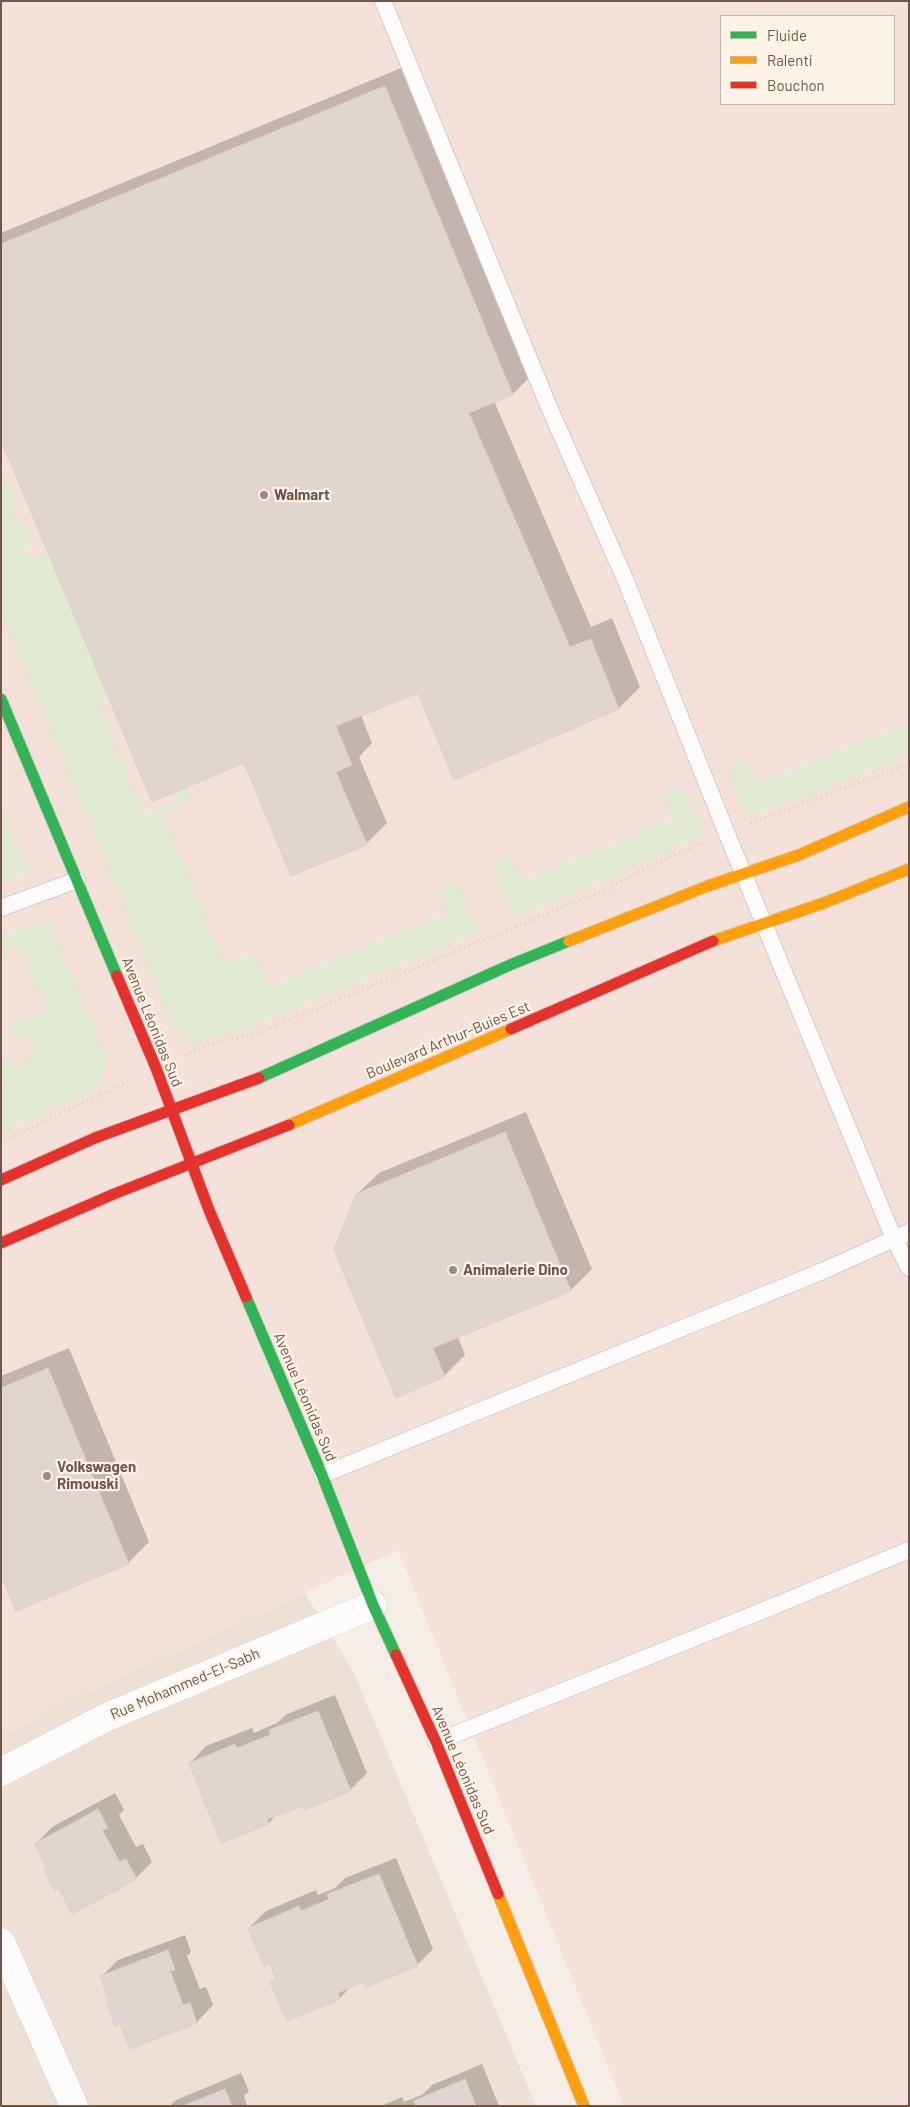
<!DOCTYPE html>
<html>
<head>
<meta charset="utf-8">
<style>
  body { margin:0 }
  #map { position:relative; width:910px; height:2107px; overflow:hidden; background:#f4eee7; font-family:Barlow,sans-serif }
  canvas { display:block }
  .frame { position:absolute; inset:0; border:2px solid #6f554a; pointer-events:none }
  .legend { position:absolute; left:720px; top:15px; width:175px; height:90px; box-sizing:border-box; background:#fdf3e6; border:1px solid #c4b4a8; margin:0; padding:6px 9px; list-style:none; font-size:15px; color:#6f554a }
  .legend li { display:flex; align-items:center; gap:10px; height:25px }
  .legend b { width:25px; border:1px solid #c4b4a8 }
</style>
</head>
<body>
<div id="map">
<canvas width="910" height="2107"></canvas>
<div class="frame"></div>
<ul class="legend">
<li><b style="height:6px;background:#30b455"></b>Fluide</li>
<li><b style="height:6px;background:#ff9f0a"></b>Ralenti</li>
<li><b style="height:6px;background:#e5322d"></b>Bouchon</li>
</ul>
</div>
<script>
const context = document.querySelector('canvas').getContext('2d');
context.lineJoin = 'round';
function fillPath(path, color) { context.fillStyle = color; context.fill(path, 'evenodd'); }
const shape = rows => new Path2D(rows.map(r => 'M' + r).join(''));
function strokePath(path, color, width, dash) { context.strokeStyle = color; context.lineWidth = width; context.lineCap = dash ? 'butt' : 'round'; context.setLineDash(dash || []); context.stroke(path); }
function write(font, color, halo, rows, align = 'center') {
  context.font = font + ' Barlow,sans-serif'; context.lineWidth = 4.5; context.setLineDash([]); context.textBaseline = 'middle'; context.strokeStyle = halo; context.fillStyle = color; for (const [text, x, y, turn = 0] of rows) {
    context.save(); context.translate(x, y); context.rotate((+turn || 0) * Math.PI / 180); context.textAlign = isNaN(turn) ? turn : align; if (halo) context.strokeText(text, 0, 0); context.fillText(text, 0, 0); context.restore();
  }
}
fillPath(shape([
  [305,1593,354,1673,536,2106,1,2106,1,1738,57,1706]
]), '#ede0d4');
fillPath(shape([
  [1,1,909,1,909,2106,624,2106,398,1550,57,1706,1,1738],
  [721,16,894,16,894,104,721,104]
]), '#f4e2da');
fillPath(shape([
  [1,468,17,507,10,510,15,523,21,520,32,545,23,550,28,558,47,550,109,699,98,703,143,814,176,801,173,793,187,787,190,801,163,813,224,964,251,954,256,955,270,987,446,913,437,891,445,882,454,883,458,887,478,932,253,1026,232,1034,224,1034,202,1040,197,1047,193,1046,172,1023,1,611],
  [909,722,909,754,825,789,747,817,730,775,733,764,740,759,745,759,757,785],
  [675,786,686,791,704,835,633,866,618,875,513,918,495,870,496,861,506,855,511,857,522,881,674,819,664,795,670,788],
  [1,807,28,872,1,883],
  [48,919,104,1054,105,1071,101,1085,1,1133,1,1095,7,1092,1,1078,1,1059,24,1068,36,1040,8,1029,12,1023,45,1010,20,947,1,954,1,937]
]), '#e1ead2');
fillPath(shape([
  [406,66,534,373,513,394,494,401,591,627,612,618,640,687,619,708,455,778,418,691,361,715,372,743,359,757,387,823,366,844,245,762,1,437,1,233],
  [526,1112,592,1269,571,1290,458,1337,465,1355,444,1376,357,1194,379,1173],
  [69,1348,149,1542,128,1563,1,1573,1,1376],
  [335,1695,367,1773,350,1790,303,1804,277,1814,269,1823,222,1842,190,1763,206,1746,252,1728,254,1733,277,1723,287,1714],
  [115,1793,124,1810,119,1815,136,1847,143,1844,152,1862,136,1878,48,1867,36,1844,52,1827],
  [396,1858,433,1949,417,1965,365,1981,351,1986,340,1998,288,2020,272,1982,277,1977,270,1962,249,1928,266,1911,316,1890,318,1895,335,1888,345,1878],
  [185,1935,191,1952,187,1956,200,1989,206,1987,213,2005,197,2022,121,2022,108,2004,111,2001,102,1976,118,1960],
  [482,2064,499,2106,381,2106,402,2097,404,2102,422,2095,432,2085],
  [241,2073,249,2091,244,2096,247,2106,170,2106,176,2100]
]), '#0003');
const building = shape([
  [385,86,513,395,469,413,570,647,591,639,619,709,454,780,418,693,336,726,352,765,336,772,367,845,291,876,244,763,152,802,1,440,1,244,385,86],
  [505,1132,571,1291,433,1348,445,1377,396,1398,334,1250,356,1194,505,1132],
  [48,1368,129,1564,16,1611,1,1576,1,1388,48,1368],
  [318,1711,351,1791,304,1810,302,1806,267,1819,269,1824,221,1843,189,1763,235,1744,237,1748,270,1735,269,1730,318,1711],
  [98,1809,108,1828,102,1830,120,1862,126,1859,137,1879,72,1914,59,1888,55,1891,44,1870,47,1868,34,1844,98,1809],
  [379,1874,418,1966,366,1987,364,1982,338,1993,340,1999,287,2021,270,1982,276,1979,270,1964,264,1966,248,1928,299,1906,301,1911,329,1899,327,1894,379,1874],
  [168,1950,175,1970,170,1971,183,2005,190,2003,197,2023,130,2049,120,2024,115,2026,107,2004,110,2003,100,1976,168,1950],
  [465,2079,476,2106,416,2106,414,2101,465,2079],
  [225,2089,232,2106,183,2106,225,2089]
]);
fillPath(building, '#e0d6cf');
strokePath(building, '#dcd1c9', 1);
const lane = shape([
  [383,1,548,405,625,579,727,834,894,1239,909,1268],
  [1,908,77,880],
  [322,1475,825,1270,909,1232],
  [436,1742,767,1609,909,1550]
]);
const street = shape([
  [1,1772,107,1717,373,1605],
  [1,1942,74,2106]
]);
const fast = shape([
  [1,699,117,976],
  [259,1078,510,965,569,941],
  [246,1297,322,1475,373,1605,396,1655]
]);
const slow = shape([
  [569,941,708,886,799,855,909,807],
  [713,941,824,903,909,869],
  [289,1125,511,1029],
  [498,1894,584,2106]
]);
const jam = shape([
  [117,976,156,1068,209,1210,246,1297],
  [511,1029,713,941],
  [1,1180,95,1138,259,1078],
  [1,1243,114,1194,289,1125],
  [396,1655,436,1742,498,1894]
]);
strokePath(lane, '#d3cbc5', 18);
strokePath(street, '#d3cbc5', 29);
strokePath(fast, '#d3cac4', 13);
strokePath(slow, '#d3cac4', 13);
strokePath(jam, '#d3cac4', 13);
strokePath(shape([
  [751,823,909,764],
  [185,1055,209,1044,255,1034,607,889,647,867,703,843],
  [1,1142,129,1081]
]), '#d5ceca', 3, [1, 4]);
strokePath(lane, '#fdfcfb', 16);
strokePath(street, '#fdfcfb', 28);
strokePath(fast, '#30b455', 11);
strokePath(slow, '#ff9f0a', 11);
strokePath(jam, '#e5322d', 11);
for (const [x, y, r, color] of [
  [264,495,5,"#9e8b81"],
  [453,1270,5,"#9e8b81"],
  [47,1476,5,"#9e8b81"]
]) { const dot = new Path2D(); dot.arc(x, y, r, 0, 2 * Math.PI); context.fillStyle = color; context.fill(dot); strokePath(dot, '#fdf3e6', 2); }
write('bold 15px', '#6f554a', '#fdf3e6', [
  ["Walmart",274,495],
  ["Animalerie Dino",463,1270],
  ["Volkswagen",57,1467],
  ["Rimouski",57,1484]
], 'left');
write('15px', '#6f554a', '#fdf3e6', [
  ["Avenue Léonidas Sud",152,1022,68],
  ["Boulevard Arthur-Buies Est",448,1040,-23],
  ["Avenue Léonidas Sud",305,1397,67],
  ["Rue Mohammed-El-Sabh",185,1684,-23],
  ["Avenue Léonidas Sud",463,1770,67]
]);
</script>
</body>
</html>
